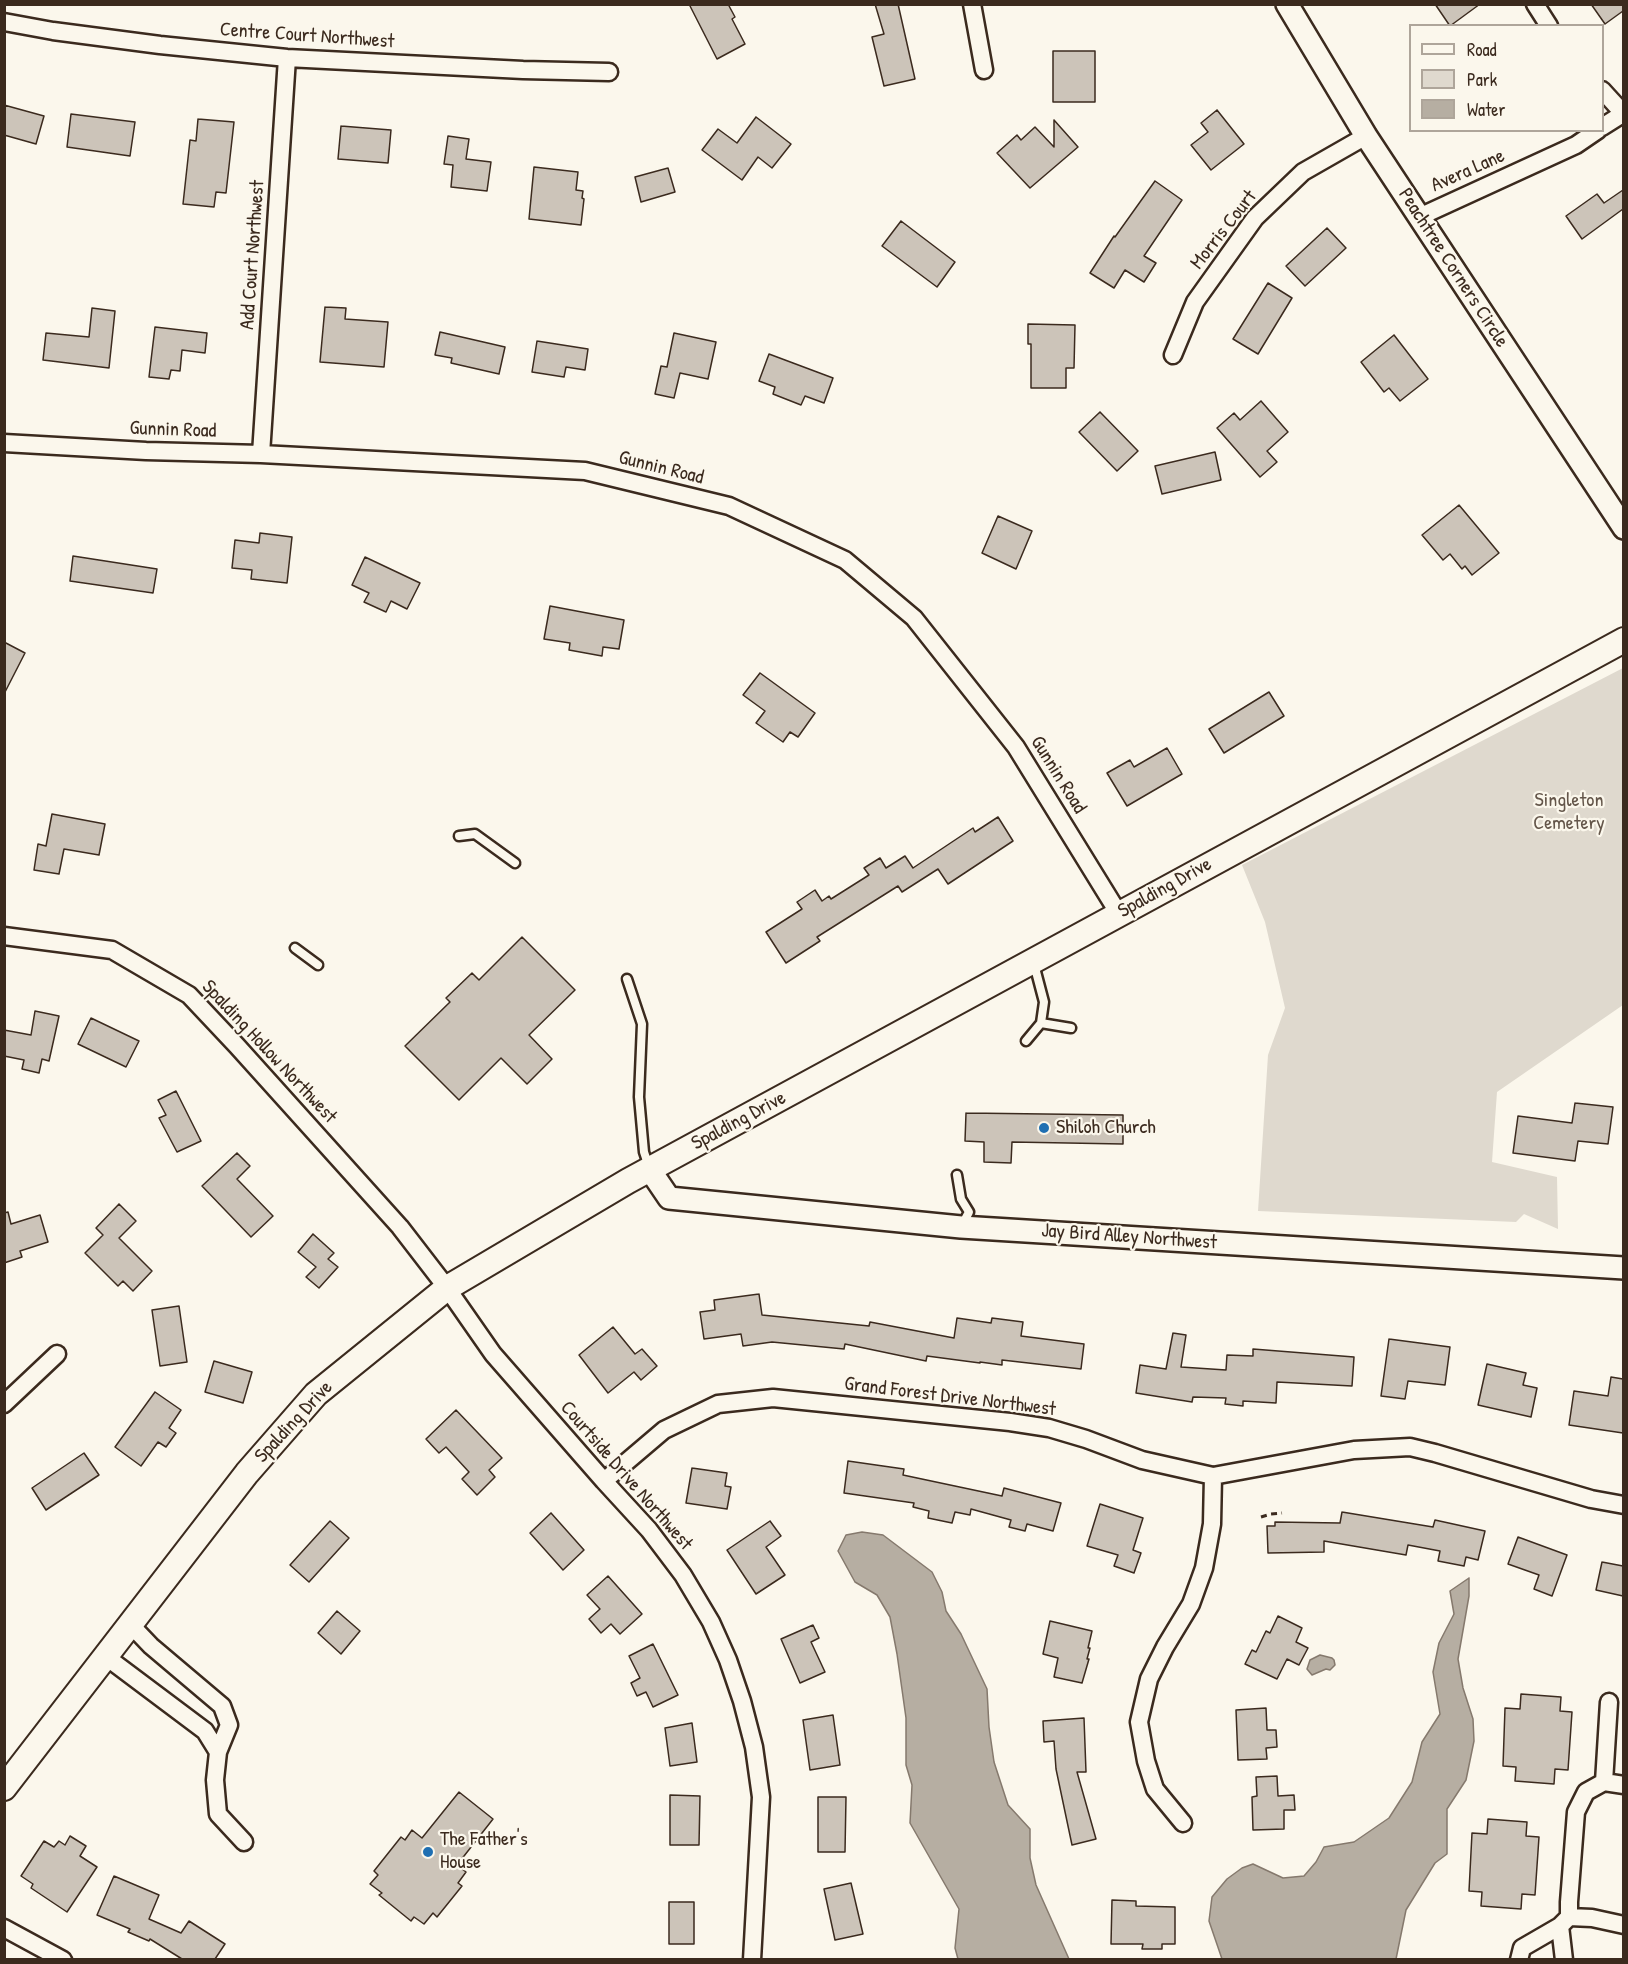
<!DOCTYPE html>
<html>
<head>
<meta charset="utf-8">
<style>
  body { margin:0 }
  #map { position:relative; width:1628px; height:1964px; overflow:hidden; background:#fbf7ec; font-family:"Patrick Hand",sans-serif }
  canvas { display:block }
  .frame { position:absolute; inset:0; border:6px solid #3b2a1e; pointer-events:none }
  .legend { position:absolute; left:1409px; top:24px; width:195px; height:108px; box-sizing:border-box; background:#fbf7ec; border:2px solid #aea59a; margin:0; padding:8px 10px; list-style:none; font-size:18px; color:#3b2a1e }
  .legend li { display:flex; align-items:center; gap:12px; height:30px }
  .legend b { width:30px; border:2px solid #aea59a }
</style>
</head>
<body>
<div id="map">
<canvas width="1628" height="1964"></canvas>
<div class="frame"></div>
<ul class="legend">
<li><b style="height:8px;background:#fbf7ec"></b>Road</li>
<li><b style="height:16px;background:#dfd9ce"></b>Park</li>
<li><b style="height:16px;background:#b6aea2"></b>Water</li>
</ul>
</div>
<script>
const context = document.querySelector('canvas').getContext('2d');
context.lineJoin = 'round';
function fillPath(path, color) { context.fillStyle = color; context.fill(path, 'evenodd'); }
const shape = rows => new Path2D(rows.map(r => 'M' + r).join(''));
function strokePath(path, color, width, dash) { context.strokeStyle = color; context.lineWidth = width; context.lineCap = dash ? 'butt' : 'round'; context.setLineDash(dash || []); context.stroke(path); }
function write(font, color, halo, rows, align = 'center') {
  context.font = font + ' "Patrick Hand",sans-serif'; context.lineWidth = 4.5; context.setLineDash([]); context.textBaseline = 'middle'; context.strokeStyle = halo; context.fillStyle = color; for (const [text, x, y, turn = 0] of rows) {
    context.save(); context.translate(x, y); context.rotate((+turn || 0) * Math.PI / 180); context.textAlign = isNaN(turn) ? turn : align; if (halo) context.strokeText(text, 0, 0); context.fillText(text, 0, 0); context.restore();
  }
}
fillPath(shape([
  [1623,668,1623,1005,1497,1092,1492,1162,1557,1177,1558,1229,1524,1214,1516,1222,1258,1211,1268,1055,1285,1008,1265,922,1242,865]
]), '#dfd9ce');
const water = shape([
  [862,1532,883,1535,932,1572,942,1592,946,1611,961,1634,987,1689,989,1727,994,1762,1008,1805,1030,1829,1030,1858,1036,1885,1069,1959,958,1959,955,1948,959,1909,910,1823,912,1785,906,1765,906,1718,897,1654,890,1617,877,1595,855,1582,838,1551,846,1535,862,1532],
  [1469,1578,1469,1596,1458,1659,1463,1688,1473,1719,1474,1741,1466,1780,1447,1809,1447,1854,1435,1863,1406,1910,1396,1959,1222,1959,1209,1921,1212,1897,1227,1879,1242,1868,1253,1864,1283,1878,1304,1876,1316,1862,1324,1847,1354,1842,1389,1818,1412,1782,1422,1742,1440,1714,1433,1672,1439,1643,1454,1614,1450,1591,1469,1578],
  [1320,1655,1332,1658,1334,1660,1335,1665,1330,1670,1326,1669,1312,1675,1307,1669,1310,1660,1320,1655]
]);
fillPath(water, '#b6aea2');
strokePath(water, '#85796d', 1.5);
const building = shape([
  [689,4,728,4,735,17,732,19,745,44,717,59,689,4],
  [875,4,898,4,915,79,884,86,872,37,884,34,875,4],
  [1435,4,1480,4,1450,26,1435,4],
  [1591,4,1623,4,1623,11,1605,24,1591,4],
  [1053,51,1095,51,1095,102,1053,102,1053,51],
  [4,105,44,116,36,144,4,135,4,105],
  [1217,110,1244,144,1211,170,1191,145,1208,132,1201,123,1217,110],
  [71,114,135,122,130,156,67,147,71,114],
  [756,117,791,144,772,168,758,157,742,180,702,150,718,129,737,143,756,117],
  [198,119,234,122,226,193,216,192,214,207,183,204,190,140,196,141,198,119],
  [1054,120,1078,147,1030,188,997,153,1017,135,1021,140,1035,127,1054,147,1054,120],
  [341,126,391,130,388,163,338,159,341,126],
  [448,136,469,139,466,159,491,162,487,191,451,187,453,165,444,164,448,136],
  [534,167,578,172,576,190,583,191,582,198,584,199,581,225,529,219,534,167],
  [668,168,675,192,641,202,635,177,668,168],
  [1155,181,1182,200,1144,256,1156,263,1144,282,1125,270,1114,288,1090,273,1114,236,1115,237,1155,181],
  [1623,190,1623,209,1582,239,1566,216,1597,194,1604,203,1623,190],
  [901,221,955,262,937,287,882,246,901,221],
  [1327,228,1346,248,1305,286,1286,266,1327,228],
  [1268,283,1292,298,1258,354,1233,339,1268,283],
  [325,307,346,308,345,319,388,322,384,367,320,362,325,307],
  [92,308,115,311,109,368,43,360,46,333,89,337,92,308],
  [1028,324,1075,325,1074,368,1066,368,1066,388,1031,388,1031,344,1028,344,1028,324],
  [155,327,207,333,205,353,182,350,180,371,171,370,169,379,149,377,155,327],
  [440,332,505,347,499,374,451,363,452,358,435,355,440,332],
  [674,333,716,342,708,379,680,373,674,398,655,394,661,366,667,367,674,333],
  [1394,335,1428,379,1400,401,1389,388,1384,392,1361,362,1394,335],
  [537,341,588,349,585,370,566,367,564,377,532,372,537,341],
  [769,354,833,378,824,403,805,396,801,405,773,394,775,387,759,381,769,354],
  [1261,401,1288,432,1267,451,1277,462,1260,477,1217,428,1234,413,1240,420,1261,401],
  [1100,412,1138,451,1117,471,1079,432,1100,412],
  [1215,452,1221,480,1162,494,1155,466,1215,452],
  [1459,505,1499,553,1472,575,1465,566,1462,569,1450,554,1443,560,1422,535,1459,505],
  [998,516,1032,531,1016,569,982,553,998,516],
  [260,533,292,537,287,583,251,579,252,570,232,568,235,540,259,543,260,533],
  [73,556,157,569,153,593,70,581,73,556],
  [365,557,420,583,407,609,391,601,386,612,364,602,369,593,352,585,365,557],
  [550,606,624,620,619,649,603,647,602,656,569,650,570,643,544,639,550,606],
  [4,642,25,653,4,694,4,642],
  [760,673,815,713,798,737,790,732,783,742,756,723,765,711,743,695,760,673],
  [1269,692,1284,716,1224,753,1209,729,1269,692],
  [1167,748,1182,774,1127,806,1107,773,1130,760,1134,767,1167,748],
  [52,814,105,824,99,855,64,849,59,874,34,870,38,844,46,846,52,814],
  [998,817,1013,841,948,884,938,869,902,892,898,886,817,937,820,941,786,963,766,932,802,909,797,902,815,890,822,901,829,896,831,899,869,875,864,868,880,858,886,868,905,856,913,868,973,828,975,832,998,817],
  [522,937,575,990,529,1035,552,1059,527,1084,501,1058,459,1100,405,1046,450,1002,446,998,472,973,479,980,522,937],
  [35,1011,59,1016,49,1061,42,1059,39,1073,22,1069,24,1060,4,1056,4,1030,31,1035,35,1011],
  [91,1018,139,1041,126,1067,78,1044,91,1018],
  [176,1091,201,1141,177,1152,159,1118,166,1115,158,1100,176,1091],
  [1575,1103,1613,1107,1608,1144,1578,1141,1575,1161,1513,1153,1518,1116,1572,1123,1575,1103],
  [966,1113,1123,1115,1123,1144,1012,1142,1011,1163,984,1162,984,1142,965,1141,966,1113],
  [237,1153,250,1166,237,1179,273,1216,251,1237,202,1186,237,1153],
  [119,1204,136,1221,119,1238,152,1271,133,1291,123,1281,118,1286,85,1253,103,1235,96,1228,119,1204],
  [8,1212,11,1224,40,1215,48,1242,20,1251,22,1257,4,1263,4,1213,8,1212],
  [313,1234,334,1253,328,1259,338,1267,319,1288,306,1277,316,1267,298,1252,313,1234],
  [759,1294,762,1315,869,1326,870,1322,954,1338,957,1318,991,1323,992,1318,1023,1322,1021,1336,1084,1344,1081,1369,1002,1360,1002,1365,980,1362,980,1363,927,1356,926,1361,845,1344,844,1349,772,1342,743,1346,741,1334,704,1339,700,1312,715,1310,714,1300,759,1294],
  [179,1306,187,1362,160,1366,152,1310,179,1306],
  [613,1327,635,1354,642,1349,657,1366,641,1380,634,1372,608,1393,579,1355,613,1327],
  [1173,1333,1186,1335,1181,1367,1226,1370,1227,1355,1253,1356,1253,1349,1354,1357,1352,1386,1277,1382,1276,1403,1243,1401,1243,1406,1225,1404,1226,1398,1193,1397,1192,1402,1136,1393,1140,1365,1166,1369,1173,1333],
  [1389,1339,1450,1347,1445,1385,1408,1381,1405,1399,1381,1396,1389,1339],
  [214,1361,252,1372,243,1403,205,1392,214,1361],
  [1487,1364,1526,1373,1523,1385,1537,1388,1531,1417,1478,1405,1487,1364],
  [1611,1377,1623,1379,1623,1433,1569,1425,1574,1391,1608,1396,1611,1377],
  [155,1392,181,1410,169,1428,176,1433,166,1447,158,1442,141,1466,115,1447,155,1392],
  [456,1410,502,1458,489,1470,495,1477,477,1495,462,1479,469,1472,446,1447,439,1453,426,1439,456,1410],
  [84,1453,99,1475,46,1510,32,1488,84,1453],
  [848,1461,904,1469,903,1475,1002,1496,1004,1488,1061,1503,1053,1531,1027,1524,1025,1531,1009,1527,1011,1520,971,1509,970,1515,955,1512,952,1523,928,1518,929,1511,913,1507,914,1503,844,1493,848,1461],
  [692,1468,727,1473,725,1486,731,1487,727,1509,686,1503,692,1468],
  [1100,1504,1143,1518,1133,1550,1141,1553,1134,1573,1114,1566,1118,1555,1087,1546,1100,1504],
  [1342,1512,1433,1527,1435,1520,1485,1531,1478,1560,1466,1557,1464,1566,1438,1561,1440,1551,1408,1545,1406,1555,1324,1541,1324,1552,1268,1553,1267,1526,1275,1526,1275,1522,1340,1523,1342,1512],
  [551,1513,584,1550,563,1570,530,1533,551,1513],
  [330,1521,349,1538,309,1582,290,1565,330,1521],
  [770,1521,781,1536,766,1547,785,1575,756,1594,727,1550,770,1521],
  [1518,1537,1567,1555,1552,1596,1534,1589,1539,1575,1508,1564,1518,1537],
  [1602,1562,1623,1566,1623,1596,1596,1590,1602,1562],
  [608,1576,642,1614,620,1634,611,1624,601,1633,589,1619,600,1609,587,1595,608,1576],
  [337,1611,360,1631,341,1654,318,1633,337,1611],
  [1278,1616,1302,1628,1296,1642,1308,1648,1299,1665,1287,1659,1277,1679,1245,1664,1252,1650,1256,1652,1266,1631,1270,1633,1278,1616],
  [1050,1621,1092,1631,1088,1648,1090,1648,1087,1659,1089,1659,1082,1683,1054,1677,1058,1658,1043,1654,1050,1621],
  [813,1625,819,1638,811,1642,825,1672,800,1683,781,1639,813,1625],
  [653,1644,678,1695,653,1707,646,1692,637,1696,631,1683,640,1678,629,1656,653,1644],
  [1521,1694,1561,1697,1560,1711,1572,1712,1568,1770,1555,1769,1554,1784,1515,1781,1516,1767,1503,1766,1505,1708,1520,1709,1521,1694],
  [1266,1708,1267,1730,1276,1730,1277,1747,1266,1748,1267,1759,1238,1760,1236,1710,1266,1708],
  [833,1715,840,1765,810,1770,803,1720,833,1715],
  [1084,1718,1086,1772,1077,1772,1096,1839,1072,1845,1056,1769,1054,1741,1044,1742,1043,1721,1084,1718],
  [692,1723,697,1762,670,1766,665,1728,692,1723],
  [1277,1776,1278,1796,1294,1795,1295,1810,1284,1810,1284,1829,1253,1830,1252,1797,1257,1796,1256,1777,1277,1776],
  [459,1792,493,1819,457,1865,466,1872,458,1883,462,1886,437,1917,433,1913,424,1924,414,1917,411,1921,379,1895,382,1893,370,1884,378,1875,374,1871,401,1837,405,1840,412,1830,422,1838,459,1792],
  [670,1795,700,1796,699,1845,670,1845,670,1795],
  [818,1797,846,1797,845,1852,818,1852,818,1797],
  [1488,1819,1527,1822,1526,1836,1539,1837,1535,1895,1522,1894,1521,1909,1481,1906,1482,1892,1469,1891,1472,1833,1487,1834,1488,1819],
  [70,1836,86,1846,80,1856,97,1867,67,1912,31,1888,33,1884,21,1876,44,1841,54,1847,59,1841,65,1845,70,1836],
  [114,1876,159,1895,149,1919,181,1933,189,1921,225,1944,215,1959,182,1959,150,1939,149,1941,128,1932,130,1929,97,1915,114,1876],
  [851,1883,863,1934,835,1940,824,1889,851,1883],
  [1112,1900,1136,1901,1136,1906,1175,1907,1175,1944,1162,1944,1162,1949,1142,1949,1143,1944,1111,1944,1112,1900],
  [669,1902,694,1902,694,1944,669,1944,669,1902]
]);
fillPath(building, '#ccc4b9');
strokePath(building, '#3b2a1e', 1.5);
const service = shape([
  [459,836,475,834,515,863],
  [295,948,318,965],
  [627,979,642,1024,639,1097,644,1152,649,1167],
  [1041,1023,1071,1028],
  [1026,1041,1041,1023,1044,1002,1034,964],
  [957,1175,961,1199,969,1212,961,1227]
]);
const minor = shape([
  [972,4,984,70],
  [1535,4,1549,26],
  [4,22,53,31,160,45,287,58,523,70,609,72],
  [1602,90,1623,113],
  [1602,127,1624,113],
  [1419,217,1576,145,1598,130],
  [1173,355,1195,302,1255,218,1303,172,1366,136],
  [4,443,146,451,261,454,585,471,729,506,845,560,914,618,1016,747,1119,914],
  [261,454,287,58],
  [4,936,112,950,189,995,237,1046,400,1227,447,1288,493,1354,604,1481,649,1530,683,1575,711,1622,728,1660,742,1701,754,1747,761,1797,752,1960],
  [4,1404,57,1354],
  [604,1481,664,1430,718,1404,773,1398,1010,1422,1049,1428,1086,1439,1142,1460,1213,1476,1354,1450,1410,1447,1435,1453,1591,1499,1624,1505],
  [130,1624,151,1646,222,1706,229,1725,218,1752,215,1780,218,1814,244,1842],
  [105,1656,205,1731,218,1752],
  [1604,1782,1609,1702],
  [1183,1823,1155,1789,1146,1761,1139,1722,1149,1679,1165,1647,1191,1604,1204,1568,1212,1524,1213,1476],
  [1569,1917,1592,1918,1624,1925],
  [1560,1926,1564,1960],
  [4,1928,63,1960],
  [1519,1960,1522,1948,1560,1926,1569,1917,1569,1902,1576,1812,1586,1792,1604,1782,1624,1785]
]);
const tertiary = shape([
  [1287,4,1366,136,1624,528],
  [650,1170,669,1198,961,1227,1624,1268]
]);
const secondary = shape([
  [4,1788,247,1473,316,1394,447,1288,628,1181,1624,640]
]);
strokePath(service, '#3b2a1e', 13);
strokePath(minor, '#3b2a1e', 21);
strokePath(tertiary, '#3b2a1e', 26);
strokePath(secondary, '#3b2a1e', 28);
strokePath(shape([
  [1261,1517,1271,1514,1282,1513]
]), '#3b2a1e', 3, [6, 4.5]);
strokePath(service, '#fbf7ec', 8);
strokePath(minor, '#fbf7ec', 16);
strokePath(tertiary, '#fbf7ec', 21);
strokePath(secondary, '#fbf7ec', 24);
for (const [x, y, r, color] of [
  [1044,1128,6,"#1f6fb2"],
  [428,1852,6,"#1f6fb2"]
]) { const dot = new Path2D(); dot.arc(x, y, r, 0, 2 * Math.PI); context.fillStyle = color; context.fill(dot); strokePath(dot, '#fbf7ec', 2); }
write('20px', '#3b2a1e', '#fbf7ec', [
  ["Centre Court Northwest",307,36,4],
  ["Avera Lane",1468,171,-24],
  ["Morris Court",1224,230,-52],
  ["Add Court Northwest",253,255,-86],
  ["Peachtree Corners Circle",1453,268,57],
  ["Gunnin Road",173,430,2],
  ["Gunnin Road",661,468,14],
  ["Gunnin Road",1058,775,58],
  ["Spalding Drive",1165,888,-29],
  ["Spalding Hollow Northwest",269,1052,47],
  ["Spalding Drive",739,1121,-28],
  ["Jay Bird Alley Northwest",1129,1237,4],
  ["Grand Forest Drive Northwest",950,1397,7],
  ["Spalding Drive",294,1422,-47],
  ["Courtside Drive Northwest",626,1476,49]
]);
write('20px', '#64564a', '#fbf7ec', [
  ["Singleton",1569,801],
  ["Cemetery",1569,824]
]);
write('20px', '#3b2a1e', '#fbf7ec', [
  ["Shiloh Church",1056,1128],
  ["The Father's",440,1840],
  ["House",440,1863]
], 'left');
</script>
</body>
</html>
